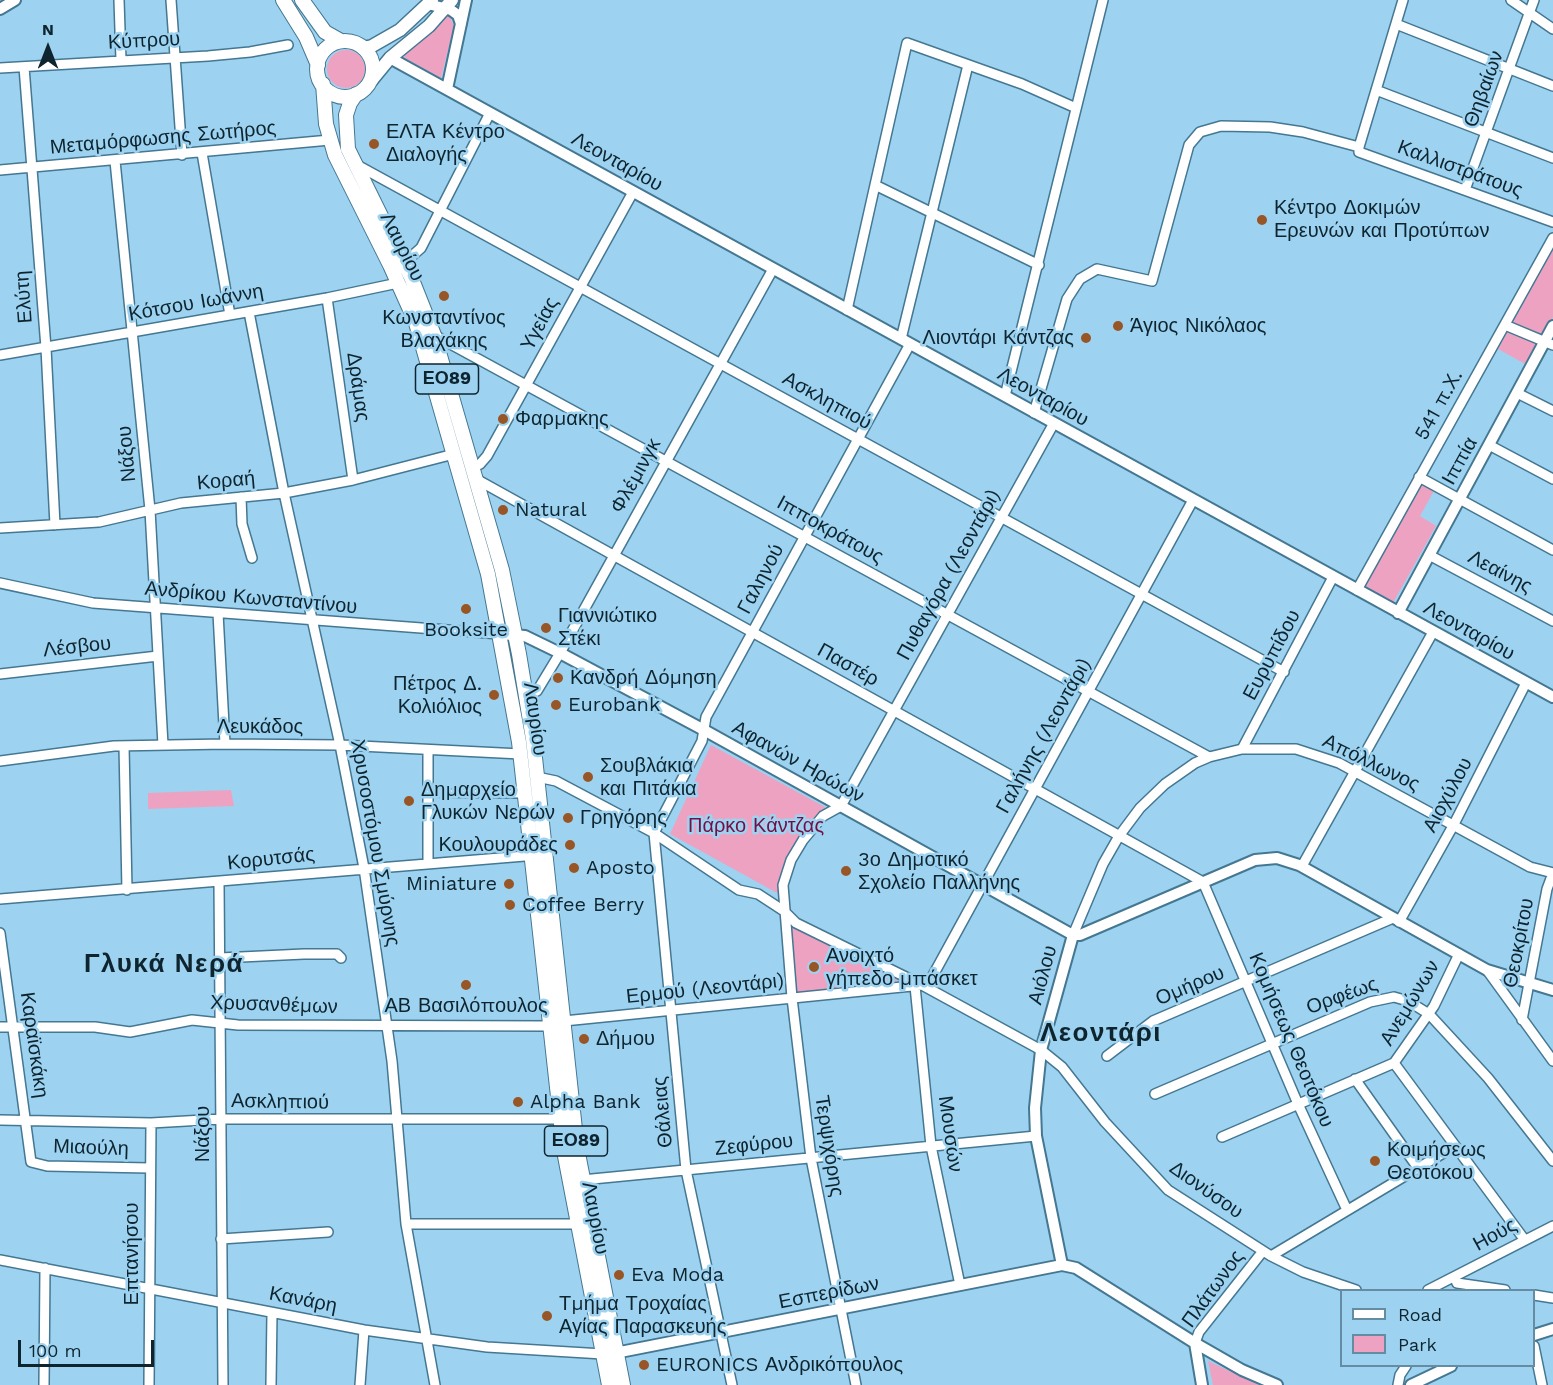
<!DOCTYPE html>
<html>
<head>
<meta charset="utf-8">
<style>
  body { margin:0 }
  #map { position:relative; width:1553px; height:1385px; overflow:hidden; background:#9dd3f0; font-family:"Work Sans",sans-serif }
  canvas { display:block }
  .legend { position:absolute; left:1340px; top:1289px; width:195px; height:78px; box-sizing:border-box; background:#9dd3f0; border:2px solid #648da3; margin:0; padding:8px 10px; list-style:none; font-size:18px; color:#0e242f }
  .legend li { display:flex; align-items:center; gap:12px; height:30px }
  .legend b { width:30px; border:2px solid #648da3 }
  .north { position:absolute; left:18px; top:18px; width:60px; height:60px; -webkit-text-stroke:4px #9dd3f0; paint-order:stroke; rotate:0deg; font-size:16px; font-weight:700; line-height:24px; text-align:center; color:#0e242f }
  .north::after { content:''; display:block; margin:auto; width:21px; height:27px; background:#0e242f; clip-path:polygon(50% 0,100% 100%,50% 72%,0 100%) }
  .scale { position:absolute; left:18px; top:1340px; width:136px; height:27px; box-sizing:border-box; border:3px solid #0e242f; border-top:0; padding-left:8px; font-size:18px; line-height:21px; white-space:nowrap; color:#0e242f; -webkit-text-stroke:4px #9dd3f0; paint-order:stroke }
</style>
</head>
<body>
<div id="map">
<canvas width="1553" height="1385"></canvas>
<ul class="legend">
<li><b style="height:8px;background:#fff"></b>Road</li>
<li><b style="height:16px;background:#eea2c2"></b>Park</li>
</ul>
<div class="north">N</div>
<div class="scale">100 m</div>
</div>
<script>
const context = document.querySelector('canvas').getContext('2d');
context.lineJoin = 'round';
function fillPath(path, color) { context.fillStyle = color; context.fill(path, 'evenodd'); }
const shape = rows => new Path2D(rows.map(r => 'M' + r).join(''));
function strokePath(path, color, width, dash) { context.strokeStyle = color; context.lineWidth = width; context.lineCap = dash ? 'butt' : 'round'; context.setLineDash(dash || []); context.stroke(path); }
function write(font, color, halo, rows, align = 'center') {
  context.font = font + ' "Work Sans",sans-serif'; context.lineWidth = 5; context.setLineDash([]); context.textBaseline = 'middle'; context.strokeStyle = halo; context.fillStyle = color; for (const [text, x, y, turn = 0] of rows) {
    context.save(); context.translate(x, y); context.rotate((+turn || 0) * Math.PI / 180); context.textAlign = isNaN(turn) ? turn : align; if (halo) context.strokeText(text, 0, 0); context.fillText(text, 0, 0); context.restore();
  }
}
fillPath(shape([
  [449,15,454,26,441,78,403,57],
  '327 69a19 19 0 1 1 38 0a19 19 0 1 1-38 0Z',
  [1553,249,1553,317,1527,365,1498,349],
  [1413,477,1435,489,1420,516,1436,526,1393,603,1358,581],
  [711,745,825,807,777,893,670,834],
  [231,790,234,806,148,809,148,793],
  [790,915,899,980,870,988,797,996],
  [1208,1361,1259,1385,1213,1385]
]), '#eea2c2');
const pedestrian = shape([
  [428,793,524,794]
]);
const minor = shape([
  [119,0,121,60],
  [171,0,182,155],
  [1511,0,1553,29],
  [1396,24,1553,86],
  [24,67,46,348,55,525],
  [0,68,208,56,250,52,288,45],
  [1376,90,1553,158],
  [1359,147,1359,152,1553,222],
  [1359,147,1403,0],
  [202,153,230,315],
  [115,161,150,510,163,745],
  [357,165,1284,672],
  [0,170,330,140],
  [875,185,907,43,1022,84,1076,108],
  [1465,190,1534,0],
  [402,258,413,255,421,248,490,113],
  [327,298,353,480],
  [847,310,875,185,1039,265],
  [249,312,284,493,340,745,364,868,392,1061,406,1224,435,1385],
  [1505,325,1553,345],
  [434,335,1209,757],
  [901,339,968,65],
  [0,355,327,298,398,283],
  [1517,393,1553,411],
  [1005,396,1103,0],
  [1034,413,1067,299,1080,279,1097,269,1152,281,1189,145,1200,132,1221,126,1270,127,1303,132,1359,147],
  [1489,445,1553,479],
  [473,467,480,464,487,456,633,192],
  [1419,477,1553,550],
  [476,479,1203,882,1298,1104,1347,1210],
  [241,497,242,524,252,558],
  [0,528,99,522,181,503,284,493,353,480,454,454],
  [1429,555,1553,621],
  [0,583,93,603,500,634],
  [1357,590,1553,238],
  [218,613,225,744],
  [0,674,158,656],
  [527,696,537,691,560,653,773,269],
  [124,746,127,890],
  [1242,749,1333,577],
  [0,761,114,746,225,744,340,745,521,754],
  [537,777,556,781,654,833,739,890,758,894,784,911,796,923,922,985,1041,1050,1062,1067,1105,1122,1168,1190,1271,1256,1303,1272,1356,1290],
  [428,863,428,750],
  [1302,866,1433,632],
  [219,883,223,1385],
  [0,899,537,855],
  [1399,922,1453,826,1526,683],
  [0,933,31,1162,47,1166,149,1168],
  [1073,935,1103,864,1119,836,1140,808,1165,784,1195,763,1209,757,1242,749,1296,749,1339,763,1530,867,1553,873],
  [220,958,304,954,337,954,341,958],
  [1487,970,1553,1061],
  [915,986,931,1146,960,1285],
  [1522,1020,1547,889,1553,873],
  [564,1021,922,985,931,979,1193,500],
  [0,1027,95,1027,130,1032,192,1020,238,1025,549,1026],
  [1107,1056,1153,1021,1393,918],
  [1394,1063,1524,1239],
  [1355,1079,1418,1168],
  [1155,1094,1370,1002,1394,997,1408,1001,1429,1014,1488,1078,1553,1161],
  [0,1120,151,1123,221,1119,560,1119],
  [1222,1137,1394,1063,1434,1006,1459,954],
  [582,1180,1036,1136],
  [406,1224,576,1224],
  [221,1239,328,1232],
  [1271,1256,1455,1146],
  [0,1260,364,1330,487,1347,603,1354],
  [1455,1278,1457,1283,1505,1290],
  [1428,1290,1553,1226],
  [1534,1295,1553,1298],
  [1195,1343,1199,1332,1263,1251],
  [1534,1346,1542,1385],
  [44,1385,45,1268],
  [149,1385,151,1123],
  [271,1385,272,1313],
  [360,1385,364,1330],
  [732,1385,686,1170,654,833,702,741,706,717,910,344],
  [856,1385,811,1158,792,998,783,885,791,860,803,840,823,816,841,806,1054,423],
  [1398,1385,1400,1375,1406,1366]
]);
const tertiary = shape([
  [428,4,451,10,458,15,461,24],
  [0,9,15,0],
  [390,58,1553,697],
  [447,89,466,0],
  [1398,613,1553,326],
  [500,634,525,636,560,653,704,730,1073,935,1080,935,1255,860,1277,858,1299,865,1487,970,1553,990],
  [1062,1265,1036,1136,1035,1108,1041,1050,1073,935],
  [1534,1335,1553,1329],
  [1195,1343,1202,1385],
  [610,1354,1062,1265,1076,1268,1195,1343,1242,1370,1277,1385],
  [1411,1385,1451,1366]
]);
const secondary = shape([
  [363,48,372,46,400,30,432,0],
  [371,81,390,58,429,26,452,0]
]);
const primary = shape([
  [283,0,306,37,318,65],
  [302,0,325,32,341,41],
  '317 69a28 28 0 1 1 56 0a28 28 0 1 1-56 0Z',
  [323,84,326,124,335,155,390,265,416,323,488,574,519,742,564,1151,609,1385],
  [356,94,350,103,346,115,348,149,411,277,434,335,502,570,519,654,533,739,577,1148,623,1385]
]);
strokePath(pedestrian, '#447792', 10);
strokePath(minor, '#447792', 12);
strokePath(tertiary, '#447792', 14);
strokePath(secondary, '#447792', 15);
strokePath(primary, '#447792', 16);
strokePath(pedestrian, '#fff', 7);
strokePath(minor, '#fff', 9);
strokePath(tertiary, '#fff', 10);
strokePath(secondary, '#fff', 12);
strokePath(primary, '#fff', 14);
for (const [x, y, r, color] of [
  [374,144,6,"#985526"],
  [1262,220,6,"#985526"],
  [444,296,6,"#985526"],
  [1118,326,6,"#985526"],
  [1086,338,6,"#985526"],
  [503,419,6,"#985526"],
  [503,510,6,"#985526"],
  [466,609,6,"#985526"],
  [546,628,6,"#985526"],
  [558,678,6,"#985526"],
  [494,695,6,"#985526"],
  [556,705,6,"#985526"],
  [588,777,6,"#985526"],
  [409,801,6,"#985526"],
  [568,818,6,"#985526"],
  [570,845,6,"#985526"],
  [574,868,6,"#985526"],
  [846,871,6,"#985526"],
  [509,884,6,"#985526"],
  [510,905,6,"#985526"],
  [814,967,6,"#985526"],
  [466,985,6,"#985526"],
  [584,1039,6,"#985526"],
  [518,1102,6,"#985526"],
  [1375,1161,6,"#985526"],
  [619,1275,6,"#985526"],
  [547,1316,6,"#985526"],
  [644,1365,6,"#985526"]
]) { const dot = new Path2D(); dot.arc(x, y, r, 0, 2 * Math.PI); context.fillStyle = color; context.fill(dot); strokePath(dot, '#9dd3f0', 2); }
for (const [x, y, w] of [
  [447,379,63],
  [576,1141,63]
]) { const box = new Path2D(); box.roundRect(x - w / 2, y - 15, w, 30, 4.5); context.fillStyle = '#9dd3f0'; context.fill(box); strokePath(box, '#0e242f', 1.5); }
write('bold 18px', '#0e242f', null, [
  ["ΕΟ89",447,379],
  ["ΕΟ89",576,1141]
]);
write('20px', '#0e242f', '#9dd3f0', [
  ["Κύπρου",144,41,-3],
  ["Θηβαίων",1484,89,-70],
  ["Μεταμόρφωσης Σωτήρος",163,138,-5],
  ["Λεονταρίου",617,162,29],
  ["Καλλιστράτους",1460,169,20],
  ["Λαυρίου",402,247,63],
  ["Ελύτη",24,297,-94],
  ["Κότσου Ιωάννη",196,303,-10],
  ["Υγείας",540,324,-62],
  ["Δράμας",358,387,82],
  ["Λεονταρίου",1043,397,29],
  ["Ασκληπιού",827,401,29],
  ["541 π.Χ.",1439,405,-61],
  ["Νάξου",127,454,-95],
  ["Ιππία",1460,461,-61],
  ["Φλέμινγκ",636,476,-61],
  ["Κοραή",226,481,-5],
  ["Ιπποκράτους",830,530,29],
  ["Λεαίνης",1500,572,28],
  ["Πυθαγόρα (Λεοντάρι)",949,575,-61],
  ["Γαληνού",761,579,-62],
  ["Ανδρίκου Κωνσταντίνου",251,598,5],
  ["Λεονταρίου",1469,631,29],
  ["Λέσβου",77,647,-6],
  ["Ευρυπίδου",1272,655,-62],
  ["Παστέρ",848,665,29],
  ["Λαυρίου",535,719,82],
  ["Λευκάδος",260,727],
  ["Γαλήνης (Λεοντάρι)",1044,736,-61],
  ["Αφανών Ηρώων",798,762,29],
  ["Απόλλωνος",1371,763,26],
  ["Αιοχύλου",1448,795,-62],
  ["Χρυσοστόμου Σμύρνης",375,843,80],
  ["Κορυτσάς",271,859,-6],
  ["Θεοκρίτου",1519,943,-79],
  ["Αιόλου",1043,975,-75],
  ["Ομήρου",1190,986,-23],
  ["Ερμού (Λεοντάρι)",705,989,-6],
  ["Ορφέως",1342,996,-20],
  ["Ανεμώνων",1410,1003,-59],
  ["Χρυσανθέμων",274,1005,2],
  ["Κομήσεως Θεοτόκου",1291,1040,67],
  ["Καραϊσκάκη",34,1045,82],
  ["Ασκληπιού",280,1102,1],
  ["Θάλειας",663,1112,-95],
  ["Νάξου",203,1134,-90],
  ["Μουσών",950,1134,82],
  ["Ζεφύρου",754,1145,-6],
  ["Τερψιχόρης",829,1146,81],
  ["Μιαούλη",91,1148,2],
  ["Διονύσου",1206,1190,35],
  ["Λαυρίου",595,1218,79],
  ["Ηούς",1495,1235,-29],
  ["Επτανήσου",132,1254,-90],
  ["Πλάτωνος",1213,1289,-54],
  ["Εσπερίδων",829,1293,-11],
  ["Κανάρη",303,1300,11]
]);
write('20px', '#0e242f', '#9dd3f0', [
  ["ΕΛΤΑ Κέντρο",386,132],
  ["Διαλογής",386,155],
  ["Κέντρο Δοκιμών",1274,208],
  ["Ερευνών και Προτύπων",1274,231],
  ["Κωνσταντίνος",444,318,"center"],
  ["Βλαχάκης",444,341,"center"],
  ["Άγιος Νικόλαος",1130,326],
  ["Λιοντάρι Κάντζας",1074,338,"right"],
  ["Φαρμακης",515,419],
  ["Natural",515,510],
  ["Γιαννιώτικο",558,616],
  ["Στέκι",558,639],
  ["Booksite",466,630,"center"],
  ["Κανδρή Δόμηση",570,678],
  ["Πέτρος Δ.",482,684,"right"],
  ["Κολιόλιος",482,707,"right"],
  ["Eurobank",568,705],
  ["Σουβλάκια",600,766],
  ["και Πιτάκια",600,789],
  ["Δημαρχείο",421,790],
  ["Γλυκών Νερών",421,813],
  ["Γρηγόρης",580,818],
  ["Κουλουράδες",558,845,"right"],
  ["3ο Δημοτικό",858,860],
  ["Σχολείο Παλλήνης",858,883],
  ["Aposto",586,868],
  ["Miniature",497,884,"right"],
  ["Coffee Berry",522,905],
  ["Ανοιχτό",826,956],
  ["γήπεδο μπάσκετ",826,979],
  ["ΑΒ Βασιλόπουλος",466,1006,"center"],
  ["Δήμου",596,1039],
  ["Alpha Bank",530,1102],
  ["Κοιμήσεως",1387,1150],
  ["Θεοτόκου",1387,1173],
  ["Eva Moda",631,1275],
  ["Τμήμα Τροχαίας",559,1304],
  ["Αγίας Παρασκευής",559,1327],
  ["EURONICS Ανδρικόπουλος",656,1365]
], 'left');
write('20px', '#721046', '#9dd3f0', [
  ["Πάρκο Κάντζας",756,826]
]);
context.letterSpacing = '1.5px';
write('bold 26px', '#0e242f', '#9dd3f0', [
  ["Γλυκά Νερά",164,964],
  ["Λεοντάρι",1101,1033]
]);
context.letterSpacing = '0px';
</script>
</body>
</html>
